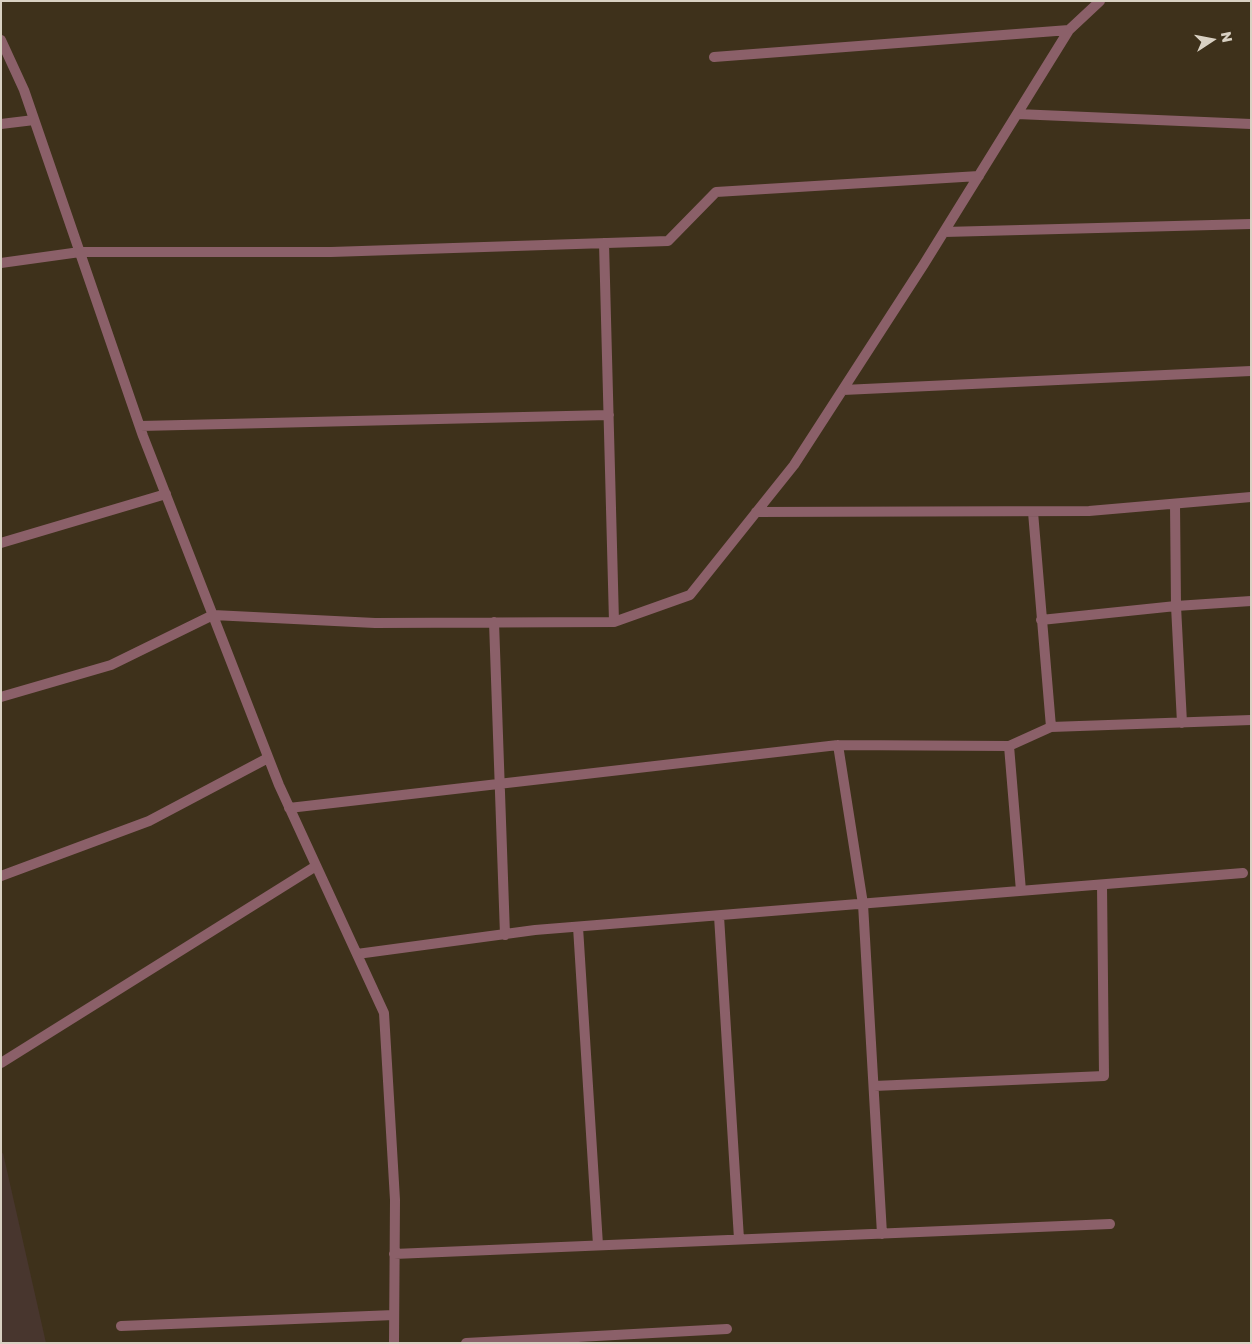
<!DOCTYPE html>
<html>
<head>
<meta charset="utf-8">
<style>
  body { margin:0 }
  #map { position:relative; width:1252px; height:1344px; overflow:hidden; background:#3e311b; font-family:"Golos Text",sans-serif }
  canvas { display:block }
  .frame { position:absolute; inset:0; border:2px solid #d9d1c3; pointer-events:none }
  .north { position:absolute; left:1187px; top:15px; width:50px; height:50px; -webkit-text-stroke:4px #3e311b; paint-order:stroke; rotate:79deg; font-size:14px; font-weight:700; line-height:20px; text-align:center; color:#d9d1c3 }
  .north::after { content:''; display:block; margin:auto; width:18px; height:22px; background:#d9d1c3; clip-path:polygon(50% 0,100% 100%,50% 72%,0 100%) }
</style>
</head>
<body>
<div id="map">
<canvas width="1252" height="1344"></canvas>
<div class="frame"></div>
<div class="north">N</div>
</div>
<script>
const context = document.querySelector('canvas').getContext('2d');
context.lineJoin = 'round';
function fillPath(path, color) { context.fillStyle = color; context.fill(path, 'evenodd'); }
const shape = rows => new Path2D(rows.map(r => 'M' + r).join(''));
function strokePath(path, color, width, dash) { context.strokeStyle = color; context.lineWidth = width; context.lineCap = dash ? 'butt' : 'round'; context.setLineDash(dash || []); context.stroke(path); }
fillPath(shape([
  [3,1153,46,1343,1,1343,1,1154]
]), '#48362e');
strokePath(shape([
  [1,40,24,90,143,436,279,785,384,1013,395,1200,394,1343],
  [714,57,1069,30],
  [1017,114,1251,124],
  [1,124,34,120],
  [944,232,1251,224],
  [604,243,614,622],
  [1,263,80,252,331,252,668,241,716,192,979,176],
  [843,390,1251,371],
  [140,426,609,415],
  [1175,504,1176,606,1182,723],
  [756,512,1089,511,1251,497],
  [1033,512,1051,727],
  [1,543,166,494],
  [1041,620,1176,606,1251,601],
  [494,622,505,935],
  [1,697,111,665,213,615,375,623,614,622,690,595,794,465,924,264,1069,30,1100,1],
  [1009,746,1021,891],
  [289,808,838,745],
  [1,876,149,821,268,758],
  [719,916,739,1239],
  [578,927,598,1245],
  [357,954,535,930,1243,873],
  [1,1063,316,866],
  [874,1086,1104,1076,1102,885],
  [882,1234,863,904,838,745,1009,746,1051,727,1251,720],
  [394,1254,1110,1224],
  [121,1326,394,1315],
  [466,1343,727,1329]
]), '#8b6069', 10);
</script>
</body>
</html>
